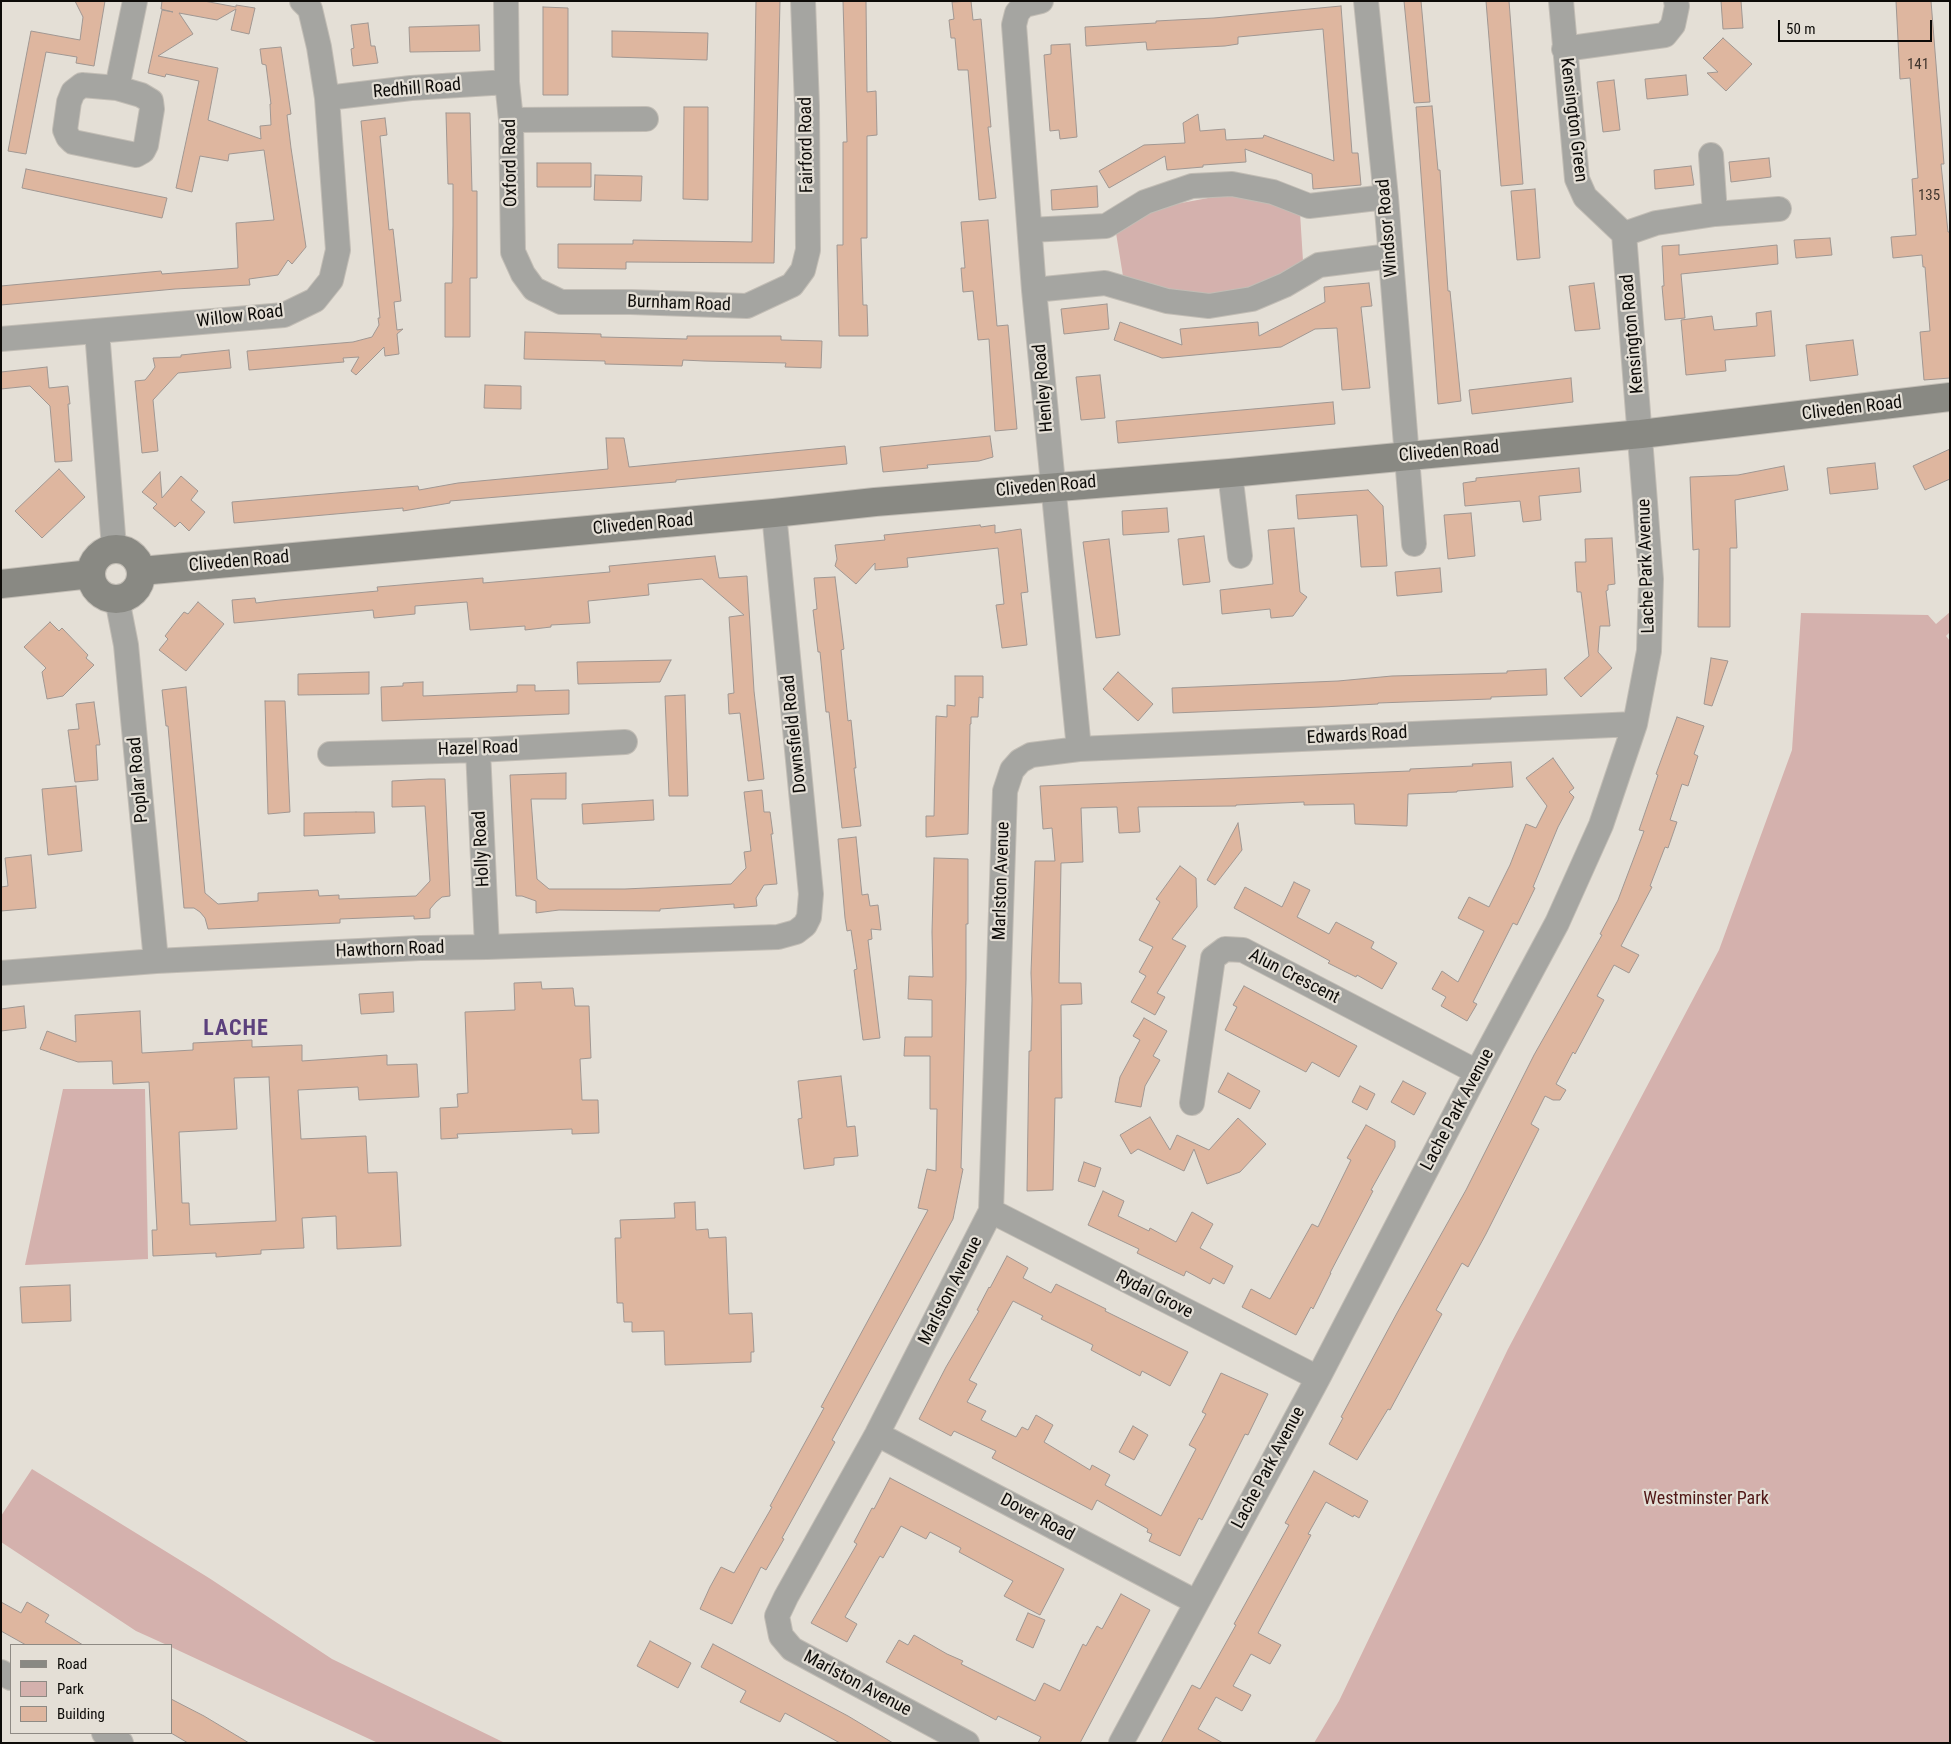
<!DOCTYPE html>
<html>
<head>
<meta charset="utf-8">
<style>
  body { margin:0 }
  #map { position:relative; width:1951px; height:1744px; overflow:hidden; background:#e4dfd6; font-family:"Roboto Condensed",sans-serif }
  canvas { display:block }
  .frame { position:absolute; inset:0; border:2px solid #0d0b08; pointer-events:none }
  .legend { position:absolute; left:10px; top:1644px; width:162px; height:90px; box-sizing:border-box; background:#e4dfd6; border:1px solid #8e8a84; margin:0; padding:6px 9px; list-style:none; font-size:15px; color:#0d0b08 }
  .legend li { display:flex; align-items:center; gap:10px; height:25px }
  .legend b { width:25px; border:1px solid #8e8a84 }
  .scale { position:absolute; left:1778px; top:20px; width:154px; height:22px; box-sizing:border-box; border:2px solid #0d0b08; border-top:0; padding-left:6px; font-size:15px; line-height:18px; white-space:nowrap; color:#0d0b08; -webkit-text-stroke:4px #e4dfd6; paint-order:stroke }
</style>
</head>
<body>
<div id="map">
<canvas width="1951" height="1744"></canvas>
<div class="frame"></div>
<ul class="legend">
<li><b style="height:6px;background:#898983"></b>Road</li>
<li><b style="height:14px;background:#d4b1ad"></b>Park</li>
<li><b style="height:14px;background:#deb69f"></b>Building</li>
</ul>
<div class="scale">50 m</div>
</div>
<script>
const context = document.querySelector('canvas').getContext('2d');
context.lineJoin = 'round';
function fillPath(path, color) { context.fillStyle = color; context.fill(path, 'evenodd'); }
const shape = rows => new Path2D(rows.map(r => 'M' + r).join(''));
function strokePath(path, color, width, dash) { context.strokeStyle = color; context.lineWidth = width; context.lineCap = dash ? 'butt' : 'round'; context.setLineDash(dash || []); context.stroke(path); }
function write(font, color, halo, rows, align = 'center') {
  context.font = font + ' "Roboto Condensed",sans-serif'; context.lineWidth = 4.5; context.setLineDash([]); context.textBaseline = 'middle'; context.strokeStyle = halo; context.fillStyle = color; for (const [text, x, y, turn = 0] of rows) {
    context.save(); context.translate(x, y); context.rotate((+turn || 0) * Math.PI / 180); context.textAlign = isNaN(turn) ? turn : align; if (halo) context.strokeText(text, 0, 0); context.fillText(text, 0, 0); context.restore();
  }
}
fillPath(shape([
  [1224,195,1268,201,1300,213,1303,261,1288,273,1260,285,1219,296,1169,293,1123,276,1116,233,1155,208],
  [1950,612,1950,632,1946,636,1950,641,1950,1743,1314,1743,1339,1701,1508,1349,1719,950,1792,750,1801,613,1928,615,1936,624],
  [63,1089,145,1089,148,1259,25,1265],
  [32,1469,209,1578,332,1659,505,1743,378,1743,171,1647,171,1645,167,1645,136,1631,1,1542,1,1516]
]), '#d4b1ad');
const building = shape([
  [75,1,105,1,94,66,76,63,77,57,46,52,26,154,8,151,31,31,80,40,83,17,75,1],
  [162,1,204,1,236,7,236,5,255,8,249,34,231,30,236,9,217,20,179,13,193,34,158,56,218,68,208,120,261,139,260,126,271,125,270,104,271,104,266,65,262,64,260,49,281,47,291,114,287,115,291,148,306,247,292,264,288,260,278,275,249,279,250,285,175,289,1,305,1,286,161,271,162,274,238,268,236,223,274,220,264,150,229,154,228,161,200,156,192,192,176,188,199,81,166,74,165,77,148,73,162,10,173,12,161,9,162,1],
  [756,1,780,1,774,263,626,262,626,269,558,268,558,244,633,244,633,240,752,242,756,1],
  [843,1,866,1,867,92,876,91,877,135,867,136,867,238,861,238,863,305,867,305,868,336,839,336,837,245,843,245,843,142,847,142,843,1],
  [971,1,973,20,981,19,991,127,988,127,996,198,979,200,968,70,958,70,955,38,951,38,949,20,954,19,952,2,971,1],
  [1404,1,1421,1,1430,102,1414,103,1404,1],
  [1486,1,1509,1,1523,184,1501,186,1486,1],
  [1721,1,1741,1,1743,28,1723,29,1721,1],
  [1896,1,1931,1,1944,164,1941,164,1948,232,1950,232,1950,378,1924,380,1920,332,1930,331,1925,267,1923,267,1922,255,1893,258,1891,237,1916,235,1912,179,1918,178,1910,78,1900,79,1896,1],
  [1341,6,1352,153,1358,153,1361,185,1313,189,1312,174,1245,149,1246,162,1203,165,1203,167,1167,170,1165,156,1109,188,1099,171,1144,145,1185,143,1183,123,1198,114,1200,131,1225,129,1226,140,1263,138,1264,135,1334,161,1323,29,1238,37,1238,44,1225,46,1147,50,1146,42,1086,46,1085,27,1156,23,1156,21,1214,18,1341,6],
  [543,7,568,8,568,95,543,95,543,7],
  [368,23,371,46,375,46,378,63,353,66,351,49,354,48,351,25,368,23],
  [479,25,480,51,410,52,409,27,479,25],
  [612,31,708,33,707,60,612,57,612,31],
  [1723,38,1752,64,1726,91,1707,73,1718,72,1703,58,1723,38],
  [1070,44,1077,137,1060,139,1059,130,1050,131,1044,55,1051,54,1051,45,1070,44],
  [1686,75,1688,95,1647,99,1645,79,1686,75],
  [1614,80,1620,130,1603,132,1597,82,1614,80],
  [1432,106,1438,170,1440,170,1448,291,1450,291,1461,401,1438,404,1416,107,1432,106],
  [684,107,708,107,708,200,683,199,684,107],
  [446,113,470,113,472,191,477,191,477,278,470,278,470,337,445,337,445,283,452,283,453,226,453,184,448,184,446,113],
  [385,118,387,135,380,136,389,230,393,229,401,301,394,302,397,330,403,329,397,334,399,354,385,356,384,347,356,375,351,371,359,357,343,358,344,362,249,370,247,351,353,342,372,337,379,325,378,318,380,318,361,121,385,118],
  [1769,158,1771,177,1731,182,1729,162,1769,158],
  [537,163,591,163,591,187,537,187,537,163],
  [1691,166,1694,185,1655,189,1654,170,1691,166],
  [26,169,167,198,162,218,22,188,26,169],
  [595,175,642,176,641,201,594,200,595,175],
  [1097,186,1098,207,1052,210,1051,190,1097,186],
  [1535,189,1540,258,1517,260,1511,191,1535,189],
  [988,220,997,326,1008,325,1017,429,995,431,989,339,978,340,973,291,963,292,961,268,965,268,961,222,988,220],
  [1830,238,1832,255,1796,258,1794,240,1830,238],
  [1679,245,1679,255,1777,245,1778,264,1681,274,1685,318,1665,320,1662,286,1664,286,1662,246,1679,245],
  [1369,283,1372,306,1361,307,1370,388,1342,390,1337,328,1315,329,1281,347,1162,358,1114,340,1120,322,1182,345,1180,329,1258,322,1259,336,1325,302,1324,287,1369,283],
  [1594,283,1600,329,1575,331,1569,286,1594,283],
  [1107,304,1109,329,1064,334,1061,309,1107,304],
  [1771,311,1775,356,1725,360,1726,371,1686,375,1681,320,1712,316,1714,330,1757,326,1756,313,1771,311],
  [525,332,601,334,601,337,687,339,687,336,781,336,781,340,822,341,821,368,785,367,786,363,704,361,683,360,682,366,605,364,605,361,524,359,525,332],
  [1853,340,1858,375,1810,381,1806,345,1853,340],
  [229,350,231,368,178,373,153,400,158,451,142,453,135,381,145,380,150,374,155,367,153,358,181,357,181,355,229,350],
  [47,367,49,388,68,386,70,404,68,404,72,461,55,462,50,406,30,386,1,389,1,372,47,367],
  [1100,375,1105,418,1081,420,1076,377,1100,375],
  [1571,378,1573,402,1472,414,1469,390,1571,378],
  [485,385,521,386,521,409,484,408,485,385],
  [1333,402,1335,424,1118,443,1116,421,1333,402],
  [990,436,993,457,979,461,927,465,928,468,883,472,880,447,990,436],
  [606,438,624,438,629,467,845,446,847,464,676,480,676,482,450,501,450,503,403,511,403,508,234,523,232,502,418,486,419,490,458,483,608,469,606,438],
  [1950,449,1950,479,1925,490,1913,466,1950,449],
  [1875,463,1878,489,1830,494,1827,468,1875,463],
  [1784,466,1788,490,1735,500,1737,548,1730,548,1730,627,1698,627,1699,549,1693,550,1690,477,1738,475,1784,466],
  [1579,468,1581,492,1539,496,1541,520,1523,522,1520,501,1465,506,1463,483,1476,481,1476,478,1579,468],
  [59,469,85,497,42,538,15,511,59,469],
  [160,472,162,498,181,476,198,491,191,500,205,512,189,531,180,522,175,527,153,508,157,504,142,492,160,472],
  [1368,490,1383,506,1387,566,1361,567,1357,515,1298,519,1296,495,1368,490],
  [1167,508,1169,532,1123,535,1122,511,1167,508],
  [1471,513,1475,556,1448,559,1444,515,1471,513],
  [980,525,981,527,995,525,995,533,1021,529,1028,592,1021,593,1027,645,1002,648,996,605,1004,604,998,548,907,558,908,567,875,570,875,563,856,584,835,566,837,559,835,545,885,540,884,535,980,525],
  [1294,528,1300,592,1307,597,1293,616,1271,618,1270,609,1222,614,1220,590,1273,584,1268,530,1294,528],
  [1204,536,1210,582,1183,585,1178,539,1204,536],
  [1612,538,1615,584,1608,585,1608,590,1606,591,1610,626,1600,626,1598,652,1612,668,1581,697,1564,678,1589,656,1581,592,1577,592,1575,562,1586,562,1585,539,1612,538],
  [1109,539,1120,635,1096,638,1083,542,1109,539],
  [715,556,719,578,747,576,754,691,764,779,748,781,740,713,729,714,728,694,734,693,729,617,744,615,702,579,648,584,649,595,588,601,590,623,551,625,551,627,525,630,525,626,470,630,467,602,415,606,415,614,374,618,373,610,234,623,232,600,255,598,256,603,280,600,378,591,377,587,483,578,483,583,610,572,609,566,715,556],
  [1440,568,1442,592,1397,596,1395,572,1440,568],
  [835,577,844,649,841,650,848,721,851,720,856,768,854,768,861,826,842,828,829,712,826,712,820,652,818,652,813,610,817,609,814,578,835,577],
  [198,602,224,624,186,671,159,650,168,639,165,636,175,623,184,612,188,614,198,602],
  [50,622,59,631,62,628,88,655,86,658,94,665,63,696,47,699,42,672,46,668,24,647,50,622],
  [1711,658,1728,661,1712,706,1704,704,1711,658],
  [671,660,660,682,578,684,577,662,671,660],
  [1546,669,1547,695,1491,697,1491,699,1378,703,1378,704,1322,707,1173,713,1172,688,1338,681,1392,676,1507,673,1507,671,1546,669],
  [369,672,369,694,298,695,298,674,369,672],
  [1118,672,1153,704,1138,721,1103,689,1118,672],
  [955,676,983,676,983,698,979,697,978,717,971,717,971,724,970,724,968,834,926,837,926,816,934,816,936,716,947,717,947,705,955,706,955,676],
  [423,682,423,696,517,692,517,685,535,685,535,691,569,690,569,714,382,721,381,687,403,686,403,683,423,682],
  [186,687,205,893,218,904,258,901,258,893,318,890,319,896,339,895,339,899,416,896,430,881,425,806,392,807,392,781,429,779,445,779,450,896,442,897,436,902,430,909,430,918,414,919,414,916,340,919,340,923,208,929,205,918,200,912,194,908,184,908,168,726,166,726,162,690,186,687],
  [685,695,688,796,669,796,665,696,685,695],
  [265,701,285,701,290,812,268,814,265,701],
  [94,702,100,745,96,745,98,780,75,782,68,730,79,729,76,704,94,702],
  [1677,717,1704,726,1694,754,1698,756,1688,786,1682,784,1670,820,1677,822,1668,848,1665,847,1650,886,1652,887,1621,946,1639,955,1629,973,1614,965,1597,996,1604,1000,1575,1054,1573,1052,1556,1084,1566,1090,1560,1100,1553,1100,1545,1096,1531,1124,1539,1129,1486,1234,1468,1267,1462,1263,1436,1310,1442,1314,1390,1410,1388,1409,1357,1460,1329,1444,1343,1418,1341,1417,1397,1313,1466,1190,1534,1055,1602,935,1600,934,1618,900,1644,831,1639,830,1658,775,1656,774,1677,717],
  [1553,758,1574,788,1569,792,1574,797,1558,827,1533,887,1535,888,1517,925,1513,923,1473,1002,1477,1004,1467,1021,1441,1006,1446,997,1432,989,1442,971,1458,982,1484,931,1458,918,1469,897,1489,907,1510,865,1526,824,1536,828,1547,806,1526,778,1553,758],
  [1511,762,1513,787,1457,791,1457,792,1408,794,1407,826,1355,824,1354,804,1304,805,1304,802,1236,805,1236,806,1138,807,1140,832,1119,833,1117,807,1081,808,1083,862,1061,863,1059,983,1081,983,1082,1004,1061,1005,1062,1098,1055,1098,1053,1190,1027,1191,1029,1051,1031,1051,1032,999,1031,973,1035,861,1055,861,1052,828,1043,829,1040,786,1410,771,1410,769,1473,766,1472,764,1511,762],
  [566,773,566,799,531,799,537,879,549,889,625,889,731,884,746,868,744,852,751,851,744,792,762,790,764,812,770,812,773,834,771,834,777,884,764,885,756,898,757,906,734,908,734,904,660,909,660,911,559,910,536,913,536,901,522,896,516,896,510,775,566,773],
  [76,786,82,851,48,855,42,789,76,786],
  [653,800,654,820,583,824,582,804,653,800],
  [356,812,374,812,375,833,304,836,304,813,356,812],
  [1238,823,1242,850,1215,885,1207,880,1238,823],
  [856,837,862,895,868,894,870,906,878,905,881,930,871,929,872,939,868,940,880,1038,863,1040,854,970,857,969,851,930,847,931,845,918,838,839,856,837],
  [31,855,36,908,1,911,1,887,8,886,5,858,31,855],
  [934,858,968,859,968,924,966,924,966,979,963,1095,961,1168,963,1169,953,1219,832,1440,835,1442,782,1538,784,1539,766,1570,761,1567,732,1624,700,1609,710,1587,721,1567,734,1573,772,1507,770,1506,824,1408,821,1407,928,1210,918,1208,927,1169,936,1171,937,1109,930,1109,930,1056,904,1056,905,1037,932,1037,932,1000,908,999,909,976,933,977,932,932,934,858],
  [1180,866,1196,878,1197,907,1172,939,1186,946,1157,993,1165,997,1155,1015,1131,1002,1146,976,1139,972,1153,947,1139,940,1160,902,1156,899,1180,866],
  [1294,882,1310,890,1297,917,1329,934,1336,922,1374,942,1371,948,1397,963,1382,989,1357,975,1356,977,1328,963,1330,961,1234,908,1245,887,1282,907,1294,882],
  [541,982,542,989,573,988,575,1006,589,1006,591,1058,580,1059,582,1100,598,1100,599,1133,572,1134,572,1129,457,1134,458,1138,441,1139,440,1108,458,1107,457,1094,468,1093,465,1012,515,1010,514,983,541,982],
  [1244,986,1357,1046,1339,1077,1312,1062,1306,1072,1225,1030,1237,1007,1233,1005,1244,986],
  [393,992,394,1012,361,1014,359,994,393,992],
  [24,1006,26,1028,1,1031,1,1009,24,1006],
  [140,1011,142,1053,193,1050,193,1043,252,1040,252,1047,302,1045,302,1061,387,1055,387,1065,417,1064,419,1097,359,1100,358,1087,298,1090,301,1139,366,1136,368,1173,397,1172,401,1246,337,1249,336,1216,302,1218,304,1248,261,1250,261,1254,216,1257,216,1253,153,1256,152,1230,157,1230,149,1082,113,1084,112,1061,78,1062,40,1049,47,1031,76,1042,75,1015,140,1011],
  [269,1077,276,1221,190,1225,189,1203,182,1203,179,1132,237,1129,234,1078,269,1077],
  [1144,1018,1167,1031,1153,1056,1160,1060,1145,1086,1141,1107,1115,1102,1120,1077,1140,1040,1133,1036,1144,1018],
  [1228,1073,1260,1091,1250,1109,1218,1092,1228,1073],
  [841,1076,847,1127,855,1126,858,1156,834,1158,834,1165,804,1169,798,1119,802,1118,798,1081,841,1076],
  [1403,1081,1426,1093,1414,1115,1391,1102,1403,1081],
  [1360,1086,1375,1094,1367,1110,1352,1102,1360,1086],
  [1150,1117,1170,1150,1177,1135,1209,1150,1238,1118,1266,1144,1240,1172,1207,1184,1194,1149,1184,1171,1138,1149,1131,1154,1120,1135,1150,1117],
  [1366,1125,1395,1141,1395,1147,1371,1190,1373,1191,1330,1273,1331,1273,1313,1309,1311,1307,1296,1335,1242,1307,1251,1289,1270,1299,1312,1224,1318,1227,1351,1160,1347,1158,1366,1125],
  [1084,1162,1101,1168,1095,1187,1078,1181,1084,1162],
  [1103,1191,1124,1201,1118,1216,1149,1231,1150,1228,1176,1242,1192,1212,1213,1224,1200,1248,1233,1266,1224,1284,1213,1278,1210,1284,1186,1271,1184,1276,1137,1253,1139,1249,1088,1225,1103,1191],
  [695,1202,696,1230,708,1229,709,1238,726,1237,729,1314,752,1313,754,1352,751,1352,751,1362,665,1365,664,1331,632,1332,632,1322,624,1322,623,1303,617,1303,615,1238,621,1238,620,1220,675,1218,674,1203,695,1202],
  [1007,1256,1028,1268,1023,1278,1051,1293,1056,1284,1106,1309,1105,1311,1188,1352,1170,1386,1142,1371,1140,1376,1091,1350,1093,1345,1041,1319,1043,1316,1013,1301,969,1380,977,1384,967,1402,986,1411,981,1420,1016,1437,1022,1427,1028,1430,1036,1415,1053,1425,1044,1442,1090,1470,1092,1465,1110,1475,1105,1485,1161,1516,1196,1449,1189,1445,1206,1414,1202,1412,1221,1373,1268,1394,1248,1435,1245,1434,1202,1520,1199,1518,1180,1556,1149,1541,1152,1534,1147,1532,1148,1529,1097,1500,1092,1510,992,1458,996,1451,954,1431,951,1436,919,1419,946,1367,979,1311,977,1310,989,1287,990,1288,1007,1256],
  [70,1285,71,1321,22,1323,20,1287,70,1285],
  [1133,1426,1148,1435,1134,1460,1119,1452,1133,1426],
  [1314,1471,1368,1501,1359,1518,1354,1515,1353,1517,1326,1502,1308,1534,1311,1535,1258,1633,1281,1645,1270,1664,1251,1654,1233,1686,1251,1695,1242,1711,1216,1697,1198,1729,1223,1743,1161,1743,1192,1685,1200,1689,1236,1625,1234,1624,1289,1525,1285,1523,1314,1471],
  [890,1478,1064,1569,1040,1615,1004,1596,1013,1581,959,1552,961,1548,930,1532,926,1539,901,1526,883,1558,880,1556,845,1617,857,1624,847,1642,811,1623,857,1544,854,1542,872,1508,874,1509,890,1478],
  [1121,1594,1150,1610,1080,1743,1038,1743,1041,1737,998,1716,996,1720,886,1662,899,1640,908,1645,914,1635,947,1654,963,1661,961,1664,1035,1701,1044,1683,1060,1691,1083,1644,1086,1646,1097,1626,1102,1629,1121,1594],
  [1,1602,21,1613,27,1602,49,1615,45,1622,83,1645,26,1645,1,1631,1,1602],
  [1028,1613,1045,1620,1033,1648,1016,1640,1028,1613],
  [650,1641,691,1663,678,1688,637,1666,650,1641],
  [713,1644,848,1716,893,1743,840,1743,785,1713,780,1722,740,1702,746,1691,701,1667,713,1644],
  [171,1699,204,1716,249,1743,188,1743,171,1733,171,1699]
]);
fillPath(building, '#deb69f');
strokePath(building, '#a09792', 1);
const street = shape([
  [506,1,507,82,511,120,513,252,523,274,534,289,561,302,631,302,747,306,792,285,803,270,808,250,807,106,803,1],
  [1041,1,1024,5,1017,13,1014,25,1034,290,1079,749],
  [1366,1,1386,197,1414,544],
  [1561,1,1577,179,1585,197,1624,234],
  [1564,49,1665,35,1673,25,1677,6,1676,1],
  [82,85,117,88,141,95,151,101,152,109,146,145,143,151,136,155,73,142,68,137,65,130,69,102,73,92,82,85],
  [117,88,135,1],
  [327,98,411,88,507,82],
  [511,120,646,119],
  [1715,214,1779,209],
  [1030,230,1106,226,1145,202,1192,186,1232,184,1273,192,1309,206,1386,197],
  [1624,234,1656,223,1715,214,1711,155],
  [1034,290,1105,283,1167,301,1209,306,1252,299,1285,285,1319,265,1390,256],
  [97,331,114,548],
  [1,339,284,315,315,300,331,280,338,250,327,98,319,47,310,9,302,1],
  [1230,473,1240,556],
  [117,599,126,645,156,961],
  [478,750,487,947],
  [330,754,478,750,625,742],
  [1,973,156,961,420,948,487,947,778,937,796,932,805,925,809,917,811,894,774,513],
  [1192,1103,1213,958,1225,949,1243,950,1477,1072],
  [991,1211,1318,1378],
  [877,1434,1196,1602],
  [1,1672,11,1678],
  [104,1733,121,1743],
  [967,1743,792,1649,781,1636,777,1616,786,1597,877,1434,991,1211,1005,791,1012,770,1020,761,1031,755,1079,749,1635,724],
  [1121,1743,1318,1378,1477,1072,1557,923,1601,825,1635,724,1649,651,1651,579,1624,234]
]);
const secondary = shape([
  '91 574a25 25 0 1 1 50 0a25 25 0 1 1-50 0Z',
  [141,571,774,513,875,502,1230,473,1641,434,1950,397],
  [1,584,91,574]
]);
strokePath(street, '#c2bdb5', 26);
strokePath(secondary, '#c2bdb5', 30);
strokePath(street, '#a5a5a1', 24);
strokePath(secondary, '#898983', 28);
write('15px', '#41362e', null, [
  ["141",1918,65],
  ["135",1929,196]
]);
write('18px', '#0d0b08', '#e4dfd6', [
  ["Redhill Road",417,89,-5],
  ["Kensington Green",1573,120,83],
  ["Fairford Road",807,145,-91],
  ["Oxford Road",511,163,-91],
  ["Windsor Road",1388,228,-95],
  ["Burnham Road",679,304,2],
  ["Willow Road",240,317,-7],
  ["Kensington Road",1633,334,-95],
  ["Henley Road",1044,388,-95],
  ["Cliveden Road",1852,409,-7],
  ["Cliveden Road",1449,452,-5],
  ["Cliveden Road",1046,487,-5],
  ["Cliveden Road",643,525,-5],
  ["Cliveden Road",239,562,-5],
  ["Lache Park Avenue",1647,566,-92],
  ["Downsfield Road",795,734,-96],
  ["Edwards Road",1357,736,-3],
  ["Hazel Road",478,749,-2],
  ["Poplar Road",139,780,-95],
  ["Holly Road",482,849,-93],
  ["Marlston Avenue",1002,881,-88],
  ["Hawthorn Road",390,950,-2],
  ["Alun Crescent",1294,977,27],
  ["Lache Park Avenue",1458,1110,-62],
  ["Marlston Avenue",951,1291,-63],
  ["Rydal Grove",1154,1295,27],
  ["Lache Park Avenue",1269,1468,-62],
  ["Dover Road",1037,1518,28],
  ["Marlston Avenue",857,1684,28]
]);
write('18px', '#501716', '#e4dfd6', [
  ["Westminster Park",1706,1499]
]);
context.letterSpacing = '1px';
write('bold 22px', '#5c417d', '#e4dfd6', [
  ["LACHE",236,1029]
]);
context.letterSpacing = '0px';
</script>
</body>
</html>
